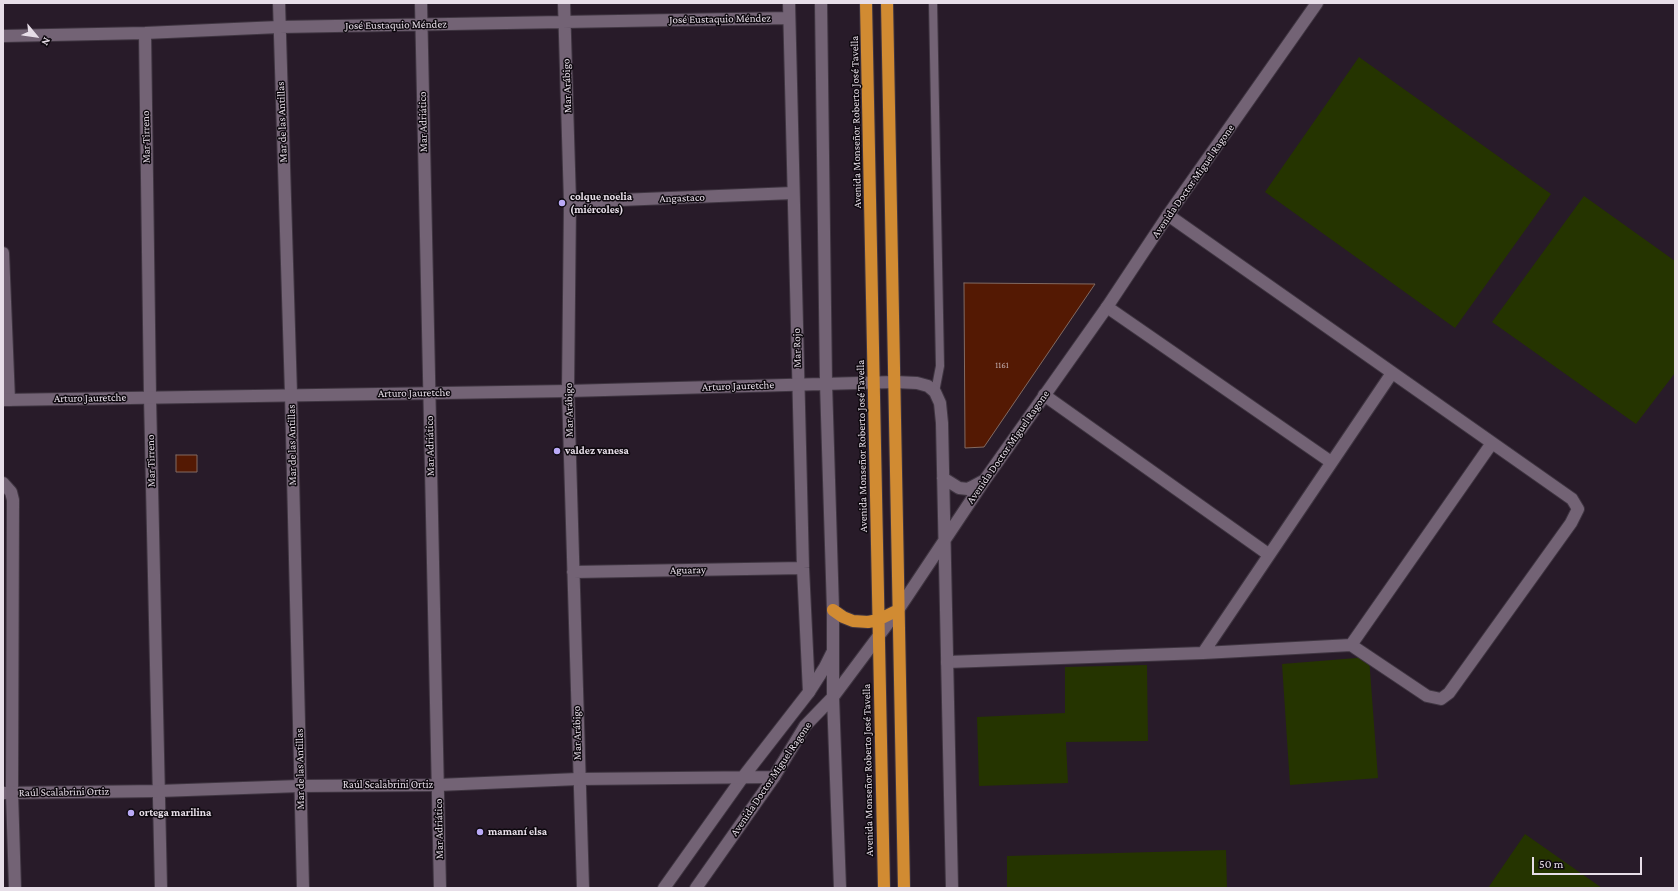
<!DOCTYPE html>
<html>
<head>
<meta charset="utf-8">
<style>
  body { margin:0 }
  #map { position:relative; width:1678px; height:891px; overflow:hidden; background:#281b29; font-family:"Crimson Pro",serif }
  canvas { display:block }
  .frame { position:absolute; inset:0; border:4px solid #e7dee8; pointer-events:none }
  .north { position:absolute; left:16px; top:16px; width:40px; height:40px; -webkit-text-stroke:3px #0d080e; paint-order:stroke; rotate:119deg; font-size:11px; font-weight:700; line-height:16px; text-align:center; color:#e7dee8 }
  .north::after { content:''; display:block; margin:auto; width:14px; height:18px; background:#e7dee8; clip-path:polygon(50% 0,100% 100%,50% 72%,0 100%) }
  .scale { position:absolute; left:1532px; top:857px; width:110px; height:18px; box-sizing:border-box; border:2px solid #e7dee8; border-top:0; padding-left:5px; font-size:12px; line-height:14px; white-space:nowrap; color:#e7dee8; -webkit-text-stroke:3px #0d080e; paint-order:stroke }
</style>
</head>
<body>
<div id="map">
<canvas width="1678" height="891"></canvas>
<div class="frame"></div>
<div class="north">N</div>
<div class="scale">50 m</div>
</div>
<script>
const context = document.querySelector('canvas').getContext('2d');
context.lineJoin = 'round';
function fillPath(path, color) { context.fillStyle = color; context.fill(path, 'evenodd'); }
const shape = rows => new Path2D(rows.map(r => 'M' + r).join(''));
function strokePath(path, color, width, dash) { context.strokeStyle = color; context.lineWidth = width; context.lineCap = dash ? 'butt' : 'round'; context.setLineDash(dash || []); context.stroke(path); }
function write(font, color, halo, rows, align = 'center') {
  context.font = font + ' "Crimson Pro",serif'; context.lineWidth = 3; context.setLineDash([]); context.textBaseline = 'middle'; context.strokeStyle = halo; context.fillStyle = color; for (const [text, x, y, turn = 0] of rows) {
    context.save(); context.translate(x, y); context.rotate((+turn || 0) * Math.PI / 180); context.textAlign = isNaN(turn) ? turn : align; if (halo) context.strokeText(text, 0, 0); context.fillText(text, 0, 0); context.restore();
  }
}
fillPath(shape([
  [1359,57,1551,194,1455,328,1265,192],
  [1584,196,1675,261,1675,373,1636,424,1492,322],
  [1369,657,1378,778,1290,785,1282,664],
  [1147,665,1148,741,1066,742,1068,783,979,786,977,717,1065,713,1065,667],
  [1525,834,1602,888,1488,888],
  [1226,850,1227,888,1007,888,1007,856]
]), '#253400');
const building = shape([
  [964,283,1095,284,984,447,965,448,964,283],
  [176,455,197,455,197,472,176,472,176,455]
]);
fillPath(building, '#541903');
strokePath(building, '#826a62', 1);
const lane = shape([
  [933,3,940,366,935,392]
]);
const street = shape([
  [279,3,291,394,303,888],
  [421,3,440,888],
  [564,3,570,202,568,391,583,888],
  [789,3,803,568,809,692],
  [145,33,150,397,161,888],
  [3,36,145,33,279,27,789,18],
  [570,202,793,193],
  [3,253,9,400],
  [1107,307,1331,462],
  [1044,395,1268,554],
  [3,483,11,492,13,500,12,793,15,888],
  [573,572,803,568],
  [1351,645,1492,443],
  [1203,653,1392,373],
  [947,662,1203,653,1351,645,1427,696,1441,699,1449,693,1571,523,1578,509,1572,499,1168,215],
  [664,888,743,777],
  [696,888,774,777]
]);
const secondary = shape([
  [821,3,826,383,833,610,833,697,840,888],
  [3,400,568,391,895,382,917,383,928,386,935,392,940,403,942,423,952,888],
  [943,478,959,488,968,489,983,481],
  [743,777,809,692,825,667,832,653],
  [3,793,159,791,300,786,438,785,578,779,774,777,805,726,833,697,898,610,984,481,1107,307,1168,215,1317,3]
]);
const highway = shape([
  [866,3,884,888],
  [887,3,904,888],
  [833,610,843,617,853,621,868,622,878,620,898,610]
]);
strokePath(lane, '#3f3541', 10);
strokePath(street, '#3f3541', 14);
strokePath(secondary, '#3f3541', 14);
strokePath(highway, '#3f3541', 14);
strokePath(lane, '#736375', 8);
strokePath(street, '#736375', 12);
strokePath(secondary, '#736375', 12);
strokePath(highway, '#d18b32', 12);
for (const [x, y, r, color] of [
  [562,203,4,"#baaaf7"],
  [557,451,4,"#baaaf7"],
  [131,813,4,"#baaaf7"],
  [480,832,4,"#baaaf7"]
]) { const dot = new Path2D(); dot.arc(x, y, r, 0, 2 * Math.PI); context.fillStyle = color; context.fill(dot); strokePath(dot, '#0d080e', 1.5); }
write('9px', '#c2adaf', null, [
  ["1161",1002,365]
]);
write('11px', '#e7dee8', '#0d080e', [
  ["José Eustaquio Méndez",720,19,-1],
  ["José Eustaquio Méndez",396,25,-1],
  ["Mar Arábigo",567,86,-92],
  ["Mar de las Antillas",282,122,-92],
  ["Mar Adriático",423,122,-91],
  ["Avenida Monseñor Roberto José Tavella",856,122,-91],
  ["Mar Tirreno",146,137,-91],
  ["Avenida Doctor Miguel Ragone",1193,181,-55],
  ["Angastaco",682,198,-2],
  ["Mar Rojo",797,348,-91],
  ["Arturo Jauretche",738,386,-2],
  ["Arturo Jauretche",414,393,-1],
  ["Arturo Jauretche",90,398,-1],
  ["Mar Arábigo",569,410,-91],
  ["Mar de las Antillas",292,445,-91],
  ["Mar Adriático",430,446,-91],
  ["Avenida Monseñor Roberto José Tavella",862,446,-91],
  ["Avenida Doctor Miguel Ragone",1008,447,-55],
  ["Mar Tirreno",151,461,-91],
  ["Aguaray",688,570,-1],
  ["Mar Arábigo",577,733,-91],
  ["Mar de las Antillas",300,769,-91],
  ["Avenida Monseñor Roberto José Tavella",868,770,-91],
  ["Avenida Doctor Miguel Ragone",771,779,-56],
  ["Raúl Scalabrini Ortiz",388,785],
  ["Raúl Scalabrini Ortiz",64,792,-1],
  ["Mar Adriático",439,829,-91]
]);
write('bold 11px', '#e7dee8', '#0d080e', [
  ["colque noelia",570,197],
  ["(miércoles)",570,210],
  ["valdez vanesa",565,451],
  ["ortega marilina",139,813],
  ["mamaní elsa",488,832]
], 'left');
</script>
</body>
</html>
